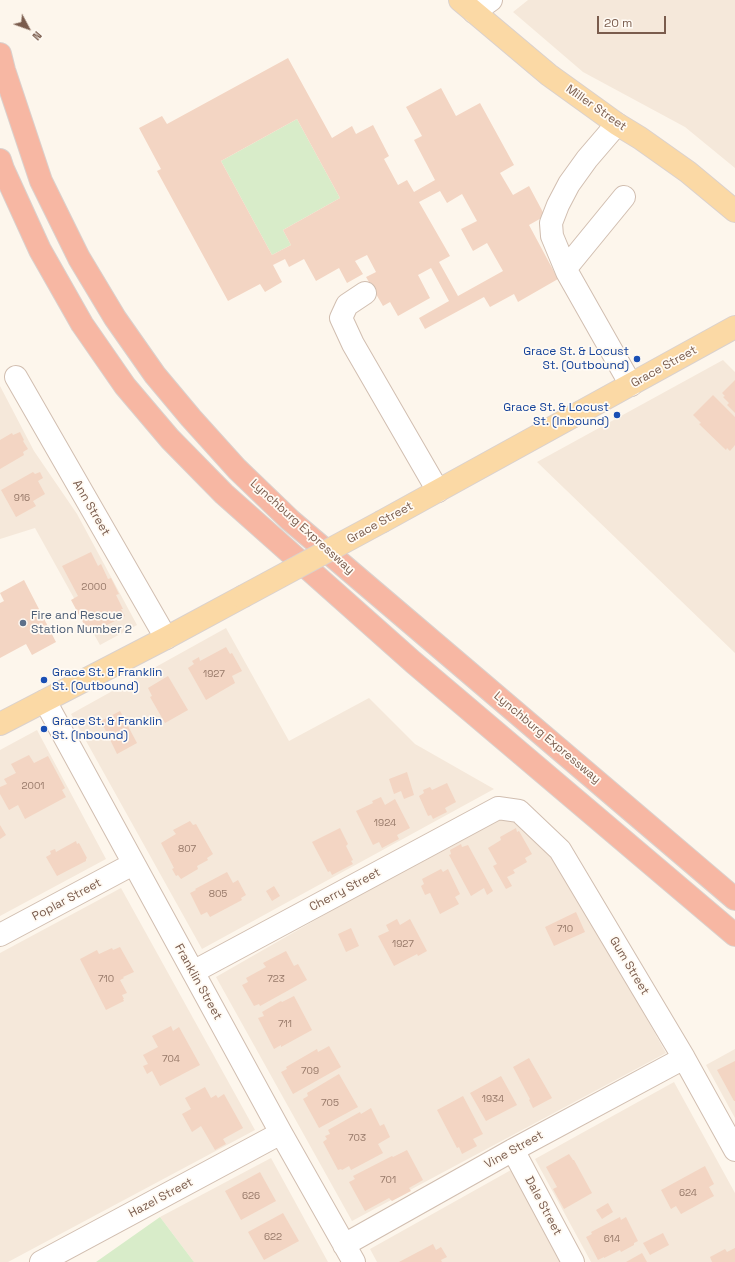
<!DOCTYPE html>
<html>
<head>
<meta charset="utf-8">
<style>
  body { margin:0 }
  #map { position:relative; width:735px; height:1262px; overflow:hidden; background:#fdf6ec; font-family:"Space Grotesk",sans-serif }
  canvas { display:block }
  .north { position:absolute; left:8px; top:8px; width:40px; height:40px; -webkit-text-stroke:3px #fffaf3; paint-order:stroke; rotate:131deg; font-size:11px; font-weight:700; line-height:16px; text-align:center; color:#7a5c4d }
  .north::after { content:''; display:block; margin:auto; width:14px; height:18px; background:#7a5c4d; clip-path:polygon(50% 0,100% 100%,50% 72%,0 100%) }
  .scale { position:absolute; left:597px; top:16px; width:69px; height:18px; box-sizing:border-box; border:2px solid #7a5c4d; border-top:0; padding-left:5px; font-size:12px; line-height:14px; white-space:nowrap; color:#7a5c4d; -webkit-text-stroke:3px #fffaf3; paint-order:stroke }
</style>
</head>
<body>
<div id="map">
<canvas width="735" height="1262"></canvas>
<div class="north">N</div>
<div class="scale">20 m</div>
</div>
<script>
const context = document.querySelector('canvas').getContext('2d');
context.lineJoin = 'round';
function fillPath(path, color) { context.fillStyle = color; context.fill(path, 'evenodd'); }
const shape = rows => new Path2D(rows.map(r => 'M' + r).join(''));
function strokePath(path, color, width, dash) { context.strokeStyle = color; context.lineWidth = width; context.lineCap = dash ? 'butt' : 'round'; context.setLineDash(dash || []); context.stroke(path); }
function write(font, color, halo, rows, align = 'center') {
  context.font = font + ' "Space Grotesk",sans-serif'; context.lineWidth = 3.5; context.setLineDash([]); context.textBaseline = 'middle'; context.strokeStyle = halo; context.fillStyle = color; for (const [text, x, y, turn = 0] of rows) {
    context.save(); context.translate(x, y); context.rotate((+turn || 0) * Math.PI / 180); context.textAlign = isNaN(turn) ? turn : align; if (halo) context.strokeText(text, 0, 0); context.fillText(text, 0, 0); context.restore();
  }
}
fillPath(shape([
  [528,0,735,0,735,168,685,127,583,72,513,12],
  [723,360,735,372,735,653,537,462],
  [0,386,34,451,77,514,137,625,100,645,35,528,0,539],
  [226,628,289,741,369,698,415,744,494,789,202,949,71,714],
  [37,730,106,859,0,916,0,750],
  [507,810,541,831,666,1053,352,1221,216,977],
  [121,888,255,1130,8,1262,0,1262,0,953],
  [735,1049,735,1118,706,1065],
  [674,1082,735,1193,735,1262,591,1262,535,1159],
  [271,1158,328,1262,194,1262,160,1217],
  [511,1170,560,1262,377,1262,370,1249]
]), '#f5e8da');
fillPath(shape([
  [297,119,340,198,283,230,291,245,272,255,221,161],
  [160,1217,194,1262,96,1262]
]), '#d8ecc9');
fillPath(shape([
  [288,58,332,138,352,126,356,134,373,125,389,156,384,159,398,185,407,180,414,192,435,180,414,140,422,136,406,107,441,88,456,116,480,103,514,165,500,173,513,195,529,186,545,216,529,225,558,279,518,302,514,294,490,307,484,297,425,329,419,318,449,301,431,268,418,275,430,298,398,316,390,302,383,306,366,277,376,272,367,255,355,261,363,274,347,283,339,268,316,281,304,259,289,267,285,259,273,265,282,282,265,292,260,284,228,301,157,171,161,169,139,128,162,116,167,124],
  [297,119,340,198,283,230,291,245,272,255,221,161],
  [440,191,447,203,462,194,477,221,461,229,473,251,487,243,503,271,458,296,439,262,450,256,419,202],
  [735,380,735,413,727,405,729,403,723,397,725,396,722,393],
  [713,395,735,417,735,445,730,451,727,448,726,450,699,424,701,423,693,415],
  [20,432,24,440,23,441,28,449,23,452,24,455,0,469,0,440,12,433,13,435],
  [33,472,35,474,40,472,43,478,38,481,45,494,33,501,36,506,16,517,1,490],
  [91,552,98,566,101,564,108,579,111,578,119,594,116,595,123,609,121,609,125,616,91,633,88,627,86,628,71,600,78,596,62,566],
  [24,580,56,642,32,655,26,644,0,658,0,603,4,601,0,593],
  [226,647,230,654,232,653,242,671,232,676,235,683,206,700,188,668,194,664,192,661,199,657,200,661],
  [168,676,188,710,165,723,150,697,152,696,148,688],
  [120,711,137,743,117,754,101,721],
  [29,755,34,763,48,756,65,788,62,790,66,797,25,819,18,805,9,810,0,794,0,787,7,784,4,779,16,773,11,764],
  [407,772,414,795,404,799,401,791,394,794,389,779],
  [447,783,456,802,445,808,447,812,433,819,431,815,428,816,419,796,424,793,423,790,430,787,432,790],
  [381,797,385,805,395,799,410,828,397,835,399,839,382,848,379,842,373,845,356,811,373,803,372,801],
  [190,821,193,825,196,824,213,854,207,858,208,860,197,866,198,869,181,879,178,875,176,876,172,869,174,868,161,843,176,834,173,830],
  [0,825,6,835,0,839],
  [340,828,348,844,346,846,353,860,351,861,353,864,332,875,330,871,328,872,312,842],
  [516,828,517,832,519,831,532,854,525,858,527,862,513,870,515,873,507,877,512,886,506,889,493,866,497,864,488,848,501,840,500,837],
  [76,841,77,844,79,843,87,858,86,859,86,861,57,876,46,857,51,854,50,851,55,849,56,852],
  [461,844,462,847,468,845,493,891,487,895,484,888,471,896,449,855,451,854,450,850],
  [441,869,443,872,448,869,460,894,455,897,459,904,440,914,430,893,425,895,421,886,424,884,422,879],
  [227,872,233,883,238,880,246,895,241,898,242,900,210,917,207,912,201,915,190,893,196,890,195,889],
  [274,886,280,896,272,901,266,891],
  [576,912,585,932,554,946,545,927],
  [397,919,400,925,410,919,427,951,418,956,417,954,394,966,378,936,389,931,386,925],
  [351,928,359,946,346,952,338,934],
  [120,947,134,972,123,977,124,978,120,980,127,993,122,995,124,999,123,999,124,1001,106,1010,80,959,97,950,99,954,112,948,113,950],
  [286,951,294,966,298,964,307,980,260,1006,259,1004,254,1006,242,985,248,982,246,978,266,967,263,963],
  [294,996,312,1030,281,1047,281,1045,274,1049,258,1018,264,1016,262,1012,281,1001,282,1002],
  [171,1026,173,1031,179,1027,200,1065,160,1086,152,1071,147,1074,143,1066,148,1064,143,1055,158,1047,152,1036],
  [329,1046,341,1067,293,1094,281,1072,287,1069,286,1067,317,1049,318,1052],
  [529,1058,552,1098,533,1108,529,1100,530,1099,513,1067],
  [735,1061,735,1101,734,1101,717,1070],
  [339,1074,358,1107,319,1128,303,1099,308,1096,307,1093],
  [501,1076,517,1105,486,1121,470,1093],
  [205,1087,211,1098,216,1095,218,1098,224,1094,243,1128,223,1139,226,1144,215,1150,201,1126,192,1132,182,1114,191,1109,185,1098],
  [463,1096,483,1134,473,1139,477,1146,462,1154,459,1147,457,1148,437,1110],
  [371,1108,380,1126,384,1124,390,1137,378,1144,383,1153,351,1170,349,1166,342,1170,341,1169,338,1170,323,1142,327,1139,325,1136,330,1134,328,1130,360,1112,361,1114],
  [407,1150,423,1180,409,1188,411,1191,392,1201,389,1198,365,1211,349,1182,355,1179,353,1176,392,1156,393,1157],
  [569,1154,573,1160,574,1160,592,1193,564,1209,553,1189,557,1187,546,1167],
  [705,1166,714,1184,709,1187,714,1196,681,1214,676,1206,671,1209,661,1190],
  [260,1172,276,1201,241,1220,225,1191],
  [608,1203,613,1212,602,1219,596,1210],
  [283,1213,299,1241,264,1260,248,1232],
  [620,1217,621,1220,626,1217,638,1241,634,1243,634,1245,621,1252,620,1250,604,1258,604,1257,598,1260,586,1237,592,1234,591,1232],
  [663,1233,669,1245,650,1255,643,1243],
  [433,1244,436,1250,441,1247,447,1257,441,1260,442,1262,399,1262],
  [735,1248,735,1262,712,1262,710,1257,725,1249,727,1252],
  [642,1253,647,1262,626,1262]
]), '#f3d5c3');
const minor = shape([
  [474,12,491,0],
  [617,124,587,159,569,184,558,205,551,223,552,236,567,272,631,385],
  [566,268,624,197],
  [365,293,347,305,341,318,353,344,438,491],
  [16,377,166,638],
  [45,701,281,1133,354,1262],
  [0,935,133,864],
  [193,972,498,808,519,811,560,850,684,1058,735,1150],
  [513,1150,573,1262],
  [344,1245,513,1150,684,1058],
  [41,1262,281,1133]
]);
const major = shape([
  [460,0,549,75,617,124,640,138,688,172,735,211],
  [383,521,735,327],
  [0,724,166,638,242,597]
]);
const highway = shape([
  [0,54,4,70,41,181,79,258,115,318,155,375,191,418,237,469,290,520,735,899],
  [0,160,3,169,40,250,82,324,125,386,170,439,224,494,413,662,735,935]
]);
strokePath(minor, '#d1beb0', 24);
strokePath(major, '#dad1cd', 24);
strokePath(highway, '#dad1cd', 24);
strokePath(minor, '#fff', 22);
strokePath(major, '#fbd9a5', 22);
strokePath(highway, '#f7b7a3', 22);
const majorBridge = shape([
  [242,597,383,521]
]);
strokePath(majorBridge, '#dad1cd', 24, []);
strokePath(majorBridge, '#fbd9a5', 22);
for (const [x, y, r, color] of [
  [637,359,4,"#1a4fb4"],
  [617,415,4,"#1a4fb4"],
  [23,623,4,"#5c6f8a"],
  [44,680,4,"#1a4fb4"],
  [44,729,4,"#1a4fb4"]
]) { const dot = new Path2D(); dot.arc(x, y, r, 0, 2 * Math.PI); context.fillStyle = color; context.fill(dot); strokePath(dot, '#fffaf3', 1.5); }
write('10px', '#987a6a', null, [
  ["916",22,498],
  ["2000",94,587],
  ["1927",214,674],
  ["2001",33,786],
  ["1924",385,823],
  ["807",187,849],
  ["805",218,894],
  ["710",565,929],
  ["1927",403,944],
  ["710",106,979],
  ["723",276,979],
  ["711",285,1024],
  ["704",171,1059],
  ["709",310,1071],
  ["1934",493,1099],
  ["705",330,1103],
  ["703",357,1138],
  ["701",388,1180],
  ["624",688,1193],
  ["626",251,1196],
  ["622",273,1237],
  ["614",612,1239]
]);
write('12px', '#7a5c4d', '#fffaf3', [
  ["Miller Street",596,108,35],
  ["Grace Street",664,367,-29],
  ["Ann Street",91,508,60],
  ["Grace Street",380,523,-29],
  ["Lynchburg Expressway",302,527,42],
  ["Lynchburg Expressway",547,738,40],
  ["Cherry Street",345,890,-28],
  ["Poplar Street",67,900,-28],
  ["Gum Street",629,966,59],
  ["Franklin Street",198,982,61],
  ["Vine Street",514,1150,-29],
  ["Hazel Street",161,1198,-28],
  ["Dale Street",543,1206,62]
]);
write('12px', '#164399', '#fffaf3', [
  ["Grace St. & Locust",629,352],
  ["St. (Outbound)",629,366],
  ["Grace St. & Locust",609,408],
  ["St. (Inbound)",609,422],
  ["Grace St. & Franklin",52,673,"left"],
  ["St. (Outbound)",52,687,"left"],
  ["Grace St. & Franklin",52,722,"left"],
  ["St. (Inbound)",52,736,"left"]
], 'right');
write('12px', '#4e5e75', '#fffaf3', [
  ["Fire and Rescue",31,616],
  ["Station Number 2",31,630]
], 'left');
</script>
</body>
</html>
